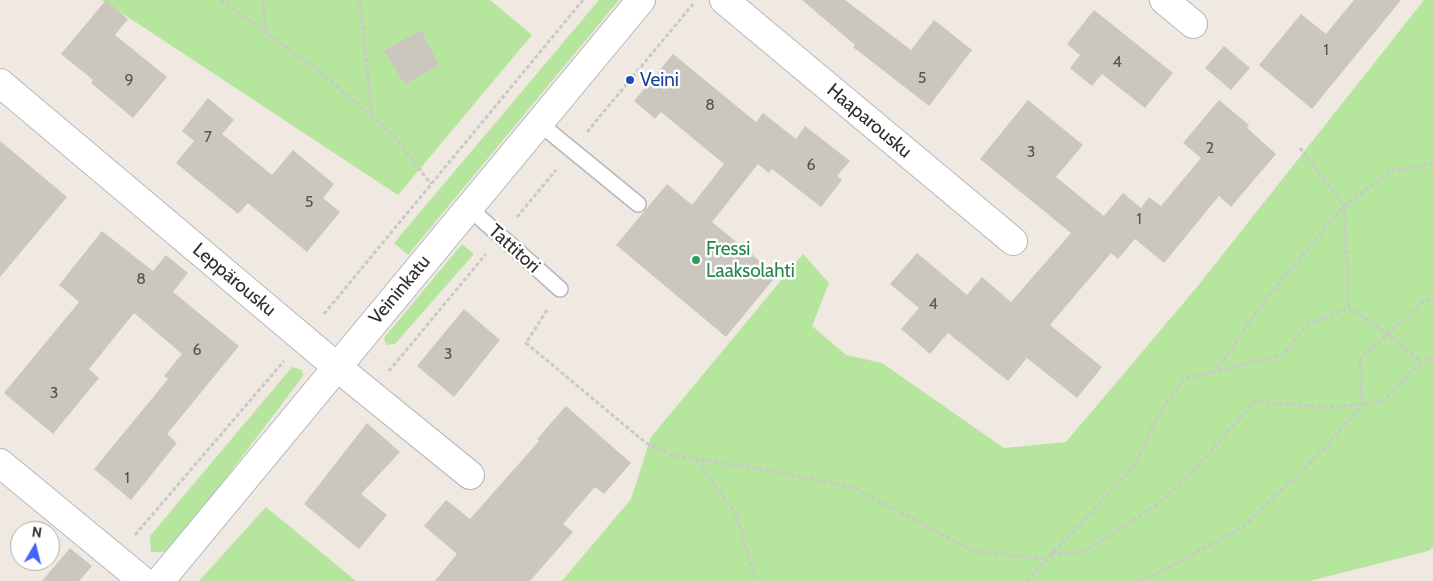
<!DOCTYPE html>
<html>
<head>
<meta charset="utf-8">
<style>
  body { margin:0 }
  #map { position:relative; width:1433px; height:581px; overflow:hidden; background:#efe9e1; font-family:Cabin,sans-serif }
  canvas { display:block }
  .north { position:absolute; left:10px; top:521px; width:50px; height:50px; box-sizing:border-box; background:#fff; border:1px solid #ababab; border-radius:50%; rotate:8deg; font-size:14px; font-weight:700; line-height:20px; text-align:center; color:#2e2e2e }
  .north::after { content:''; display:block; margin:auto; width:18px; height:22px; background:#4264fb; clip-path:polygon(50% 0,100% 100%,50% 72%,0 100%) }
</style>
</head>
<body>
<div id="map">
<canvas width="1433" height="581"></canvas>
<div class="north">N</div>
</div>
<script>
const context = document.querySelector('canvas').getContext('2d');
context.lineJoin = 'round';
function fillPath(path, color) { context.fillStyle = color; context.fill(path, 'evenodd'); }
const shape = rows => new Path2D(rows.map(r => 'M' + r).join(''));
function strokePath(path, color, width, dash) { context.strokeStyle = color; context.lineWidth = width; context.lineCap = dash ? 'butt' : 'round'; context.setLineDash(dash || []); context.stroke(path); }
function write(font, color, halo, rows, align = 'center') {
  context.font = font + ' Cabin,sans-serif'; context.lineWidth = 5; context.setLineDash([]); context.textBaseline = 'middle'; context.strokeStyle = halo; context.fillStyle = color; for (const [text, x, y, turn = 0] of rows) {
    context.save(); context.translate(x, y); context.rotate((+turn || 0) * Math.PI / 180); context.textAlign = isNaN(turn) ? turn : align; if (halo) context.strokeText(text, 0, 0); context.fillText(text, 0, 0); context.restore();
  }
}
fillPath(shape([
  [102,0,490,0,532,35,398,195],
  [599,0,619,0,408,255,394,243],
  [1424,0,1433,0,1433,547,1428,551,1310,581,562,581,631,499,651,437,803,254,829,283,812,326,846,355,882,363,1004,448,1066,442,1197,287],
  [462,244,474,254,395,344,386,345,384,338],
  [292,367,302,370,303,376,170,552,151,552,150,536],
  [266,507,356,581,199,581]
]), '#b6e59e');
fillPath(shape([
  [106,0,128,19,115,35,167,77,133,118,91,83,93,80,61,54],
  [802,0,845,0,911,50,934,20,972,50,929,106,853,47,855,45],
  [1354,0,1401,0,1312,109,1259,65,1301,14,1326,34],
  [1094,10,1173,73,1145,108,1102,74,1092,86,1070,68,1080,55,1067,44],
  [421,30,439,65,405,84,384,51],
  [1224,46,1250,68,1231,90,1205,68],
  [673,54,756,122,763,113,796,139,805,126,850,161,837,176,842,180,821,207,772,169,769,173,758,164,712,222,777,275,726,337,616,245,667,184,692,205,724,164,661,112,655,119,634,101],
  [208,98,234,120,222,134,272,175,293,150,334,184,323,198,340,212,307,252,248,203,238,214,176,163,194,141,182,131],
  [1028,100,1083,145,1056,177,1104,216,1123,193,1141,208,1149,197,1161,206,1201,158,1183,143,1219,100,1249,125,1247,128,1276,154,1231,207,1219,196,1164,263,1135,239,1118,259,1111,253,1050,325,1102,367,1077,398,1027,358,1008,381,948,333,930,354,901,329,919,308,890,284,917,253,967,295,982,277,1011,302,1071,233,980,159],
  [0,141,67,197,0,277],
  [102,231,153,271,166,255,188,273,173,292,239,346,167,434,177,443,131,500,94,469,168,379,164,376,182,354,134,313,89,369,99,378,53,434,4,393,79,302,59,285],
  [464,309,500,340,454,397,417,366],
  [566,406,631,463,604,494,595,487,563,524,573,532,530,581,435,581,457,554,424,526,446,500,470,519,539,441,537,439],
  [367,423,400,452,361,494,387,515,359,549,304,504],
  [70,548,92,566,79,581,42,581]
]), '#cbc7bf');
const lane = shape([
  [539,123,638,204],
  [469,208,560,289]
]);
const street = shape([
  [724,0,1013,241],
  [1164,0,1193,24],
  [0,83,337,367,470,475],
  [0,463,143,581]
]);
const secondary = shape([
  [160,581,641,0]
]);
strokePath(lane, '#b4b7c1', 18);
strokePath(street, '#b4b7c1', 30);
strokePath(secondary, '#b4b7c1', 30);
strokePath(shape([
  [221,0,320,72,392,134,431,184],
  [263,0,266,33],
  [360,0,372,117],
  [587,132,693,4],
  [1300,148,1344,206,1349,308],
  [517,217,556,170],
  [547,310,526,343,646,443,675,456,769,470,854,488,973,551,1046,559],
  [324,314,583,0],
  [1217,370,1264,301,1344,206,1391,171,1433,164],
  [389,371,486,254],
  [696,460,736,514,756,581],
  [135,535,284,361],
  [1051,554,1082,553,1158,504,1197,467,1254,402,1329,407,1382,402,1421,362,1433,358],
  [1027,581,1134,466,1161,411,1184,379,1283,355,1308,324,1349,308,1387,333,1421,362],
  [1139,581,1152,576,1243,527,1324,449,1362,404,1360,359,1424,301,1433,299]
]), '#c9c9c9', 3, [4, 2.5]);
strokePath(lane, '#fff', 15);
strokePath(street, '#fff', 28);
strokePath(secondary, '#fff', 28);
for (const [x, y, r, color] of [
  [630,80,5,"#1a4fb4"],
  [696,260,5,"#2e9e5b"]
]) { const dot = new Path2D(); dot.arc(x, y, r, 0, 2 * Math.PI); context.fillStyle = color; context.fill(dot); strokePath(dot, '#fff', 2); }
write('16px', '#555452', null, [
  ["1",1326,50],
  ["4",1117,62],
  ["5",922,78],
  ["9",129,80],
  ["8",710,105],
  ["7",208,137],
  ["2",1210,148],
  ["3",1031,152],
  ["6",811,165],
  ["5",309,202],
  ["1",1139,219],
  ["8",141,279],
  ["4",933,304],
  ["6",197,350],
  ["3",448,354],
  ["3",54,393],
  ["1",127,478]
]);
write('19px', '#164399', '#fff', [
  ["Veini",640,80]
], 'left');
write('19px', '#2e2e2e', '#fff', [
  ["Haaparousku",869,121,40],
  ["Tattitori",514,249,42],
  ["Leppärousku",234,280,40],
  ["Veininkatu",400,290,-50]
]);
write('19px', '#27864d', '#fff', [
  ["Fressi",706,249],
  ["Laaksolahti",706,271]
], 'left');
</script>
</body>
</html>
